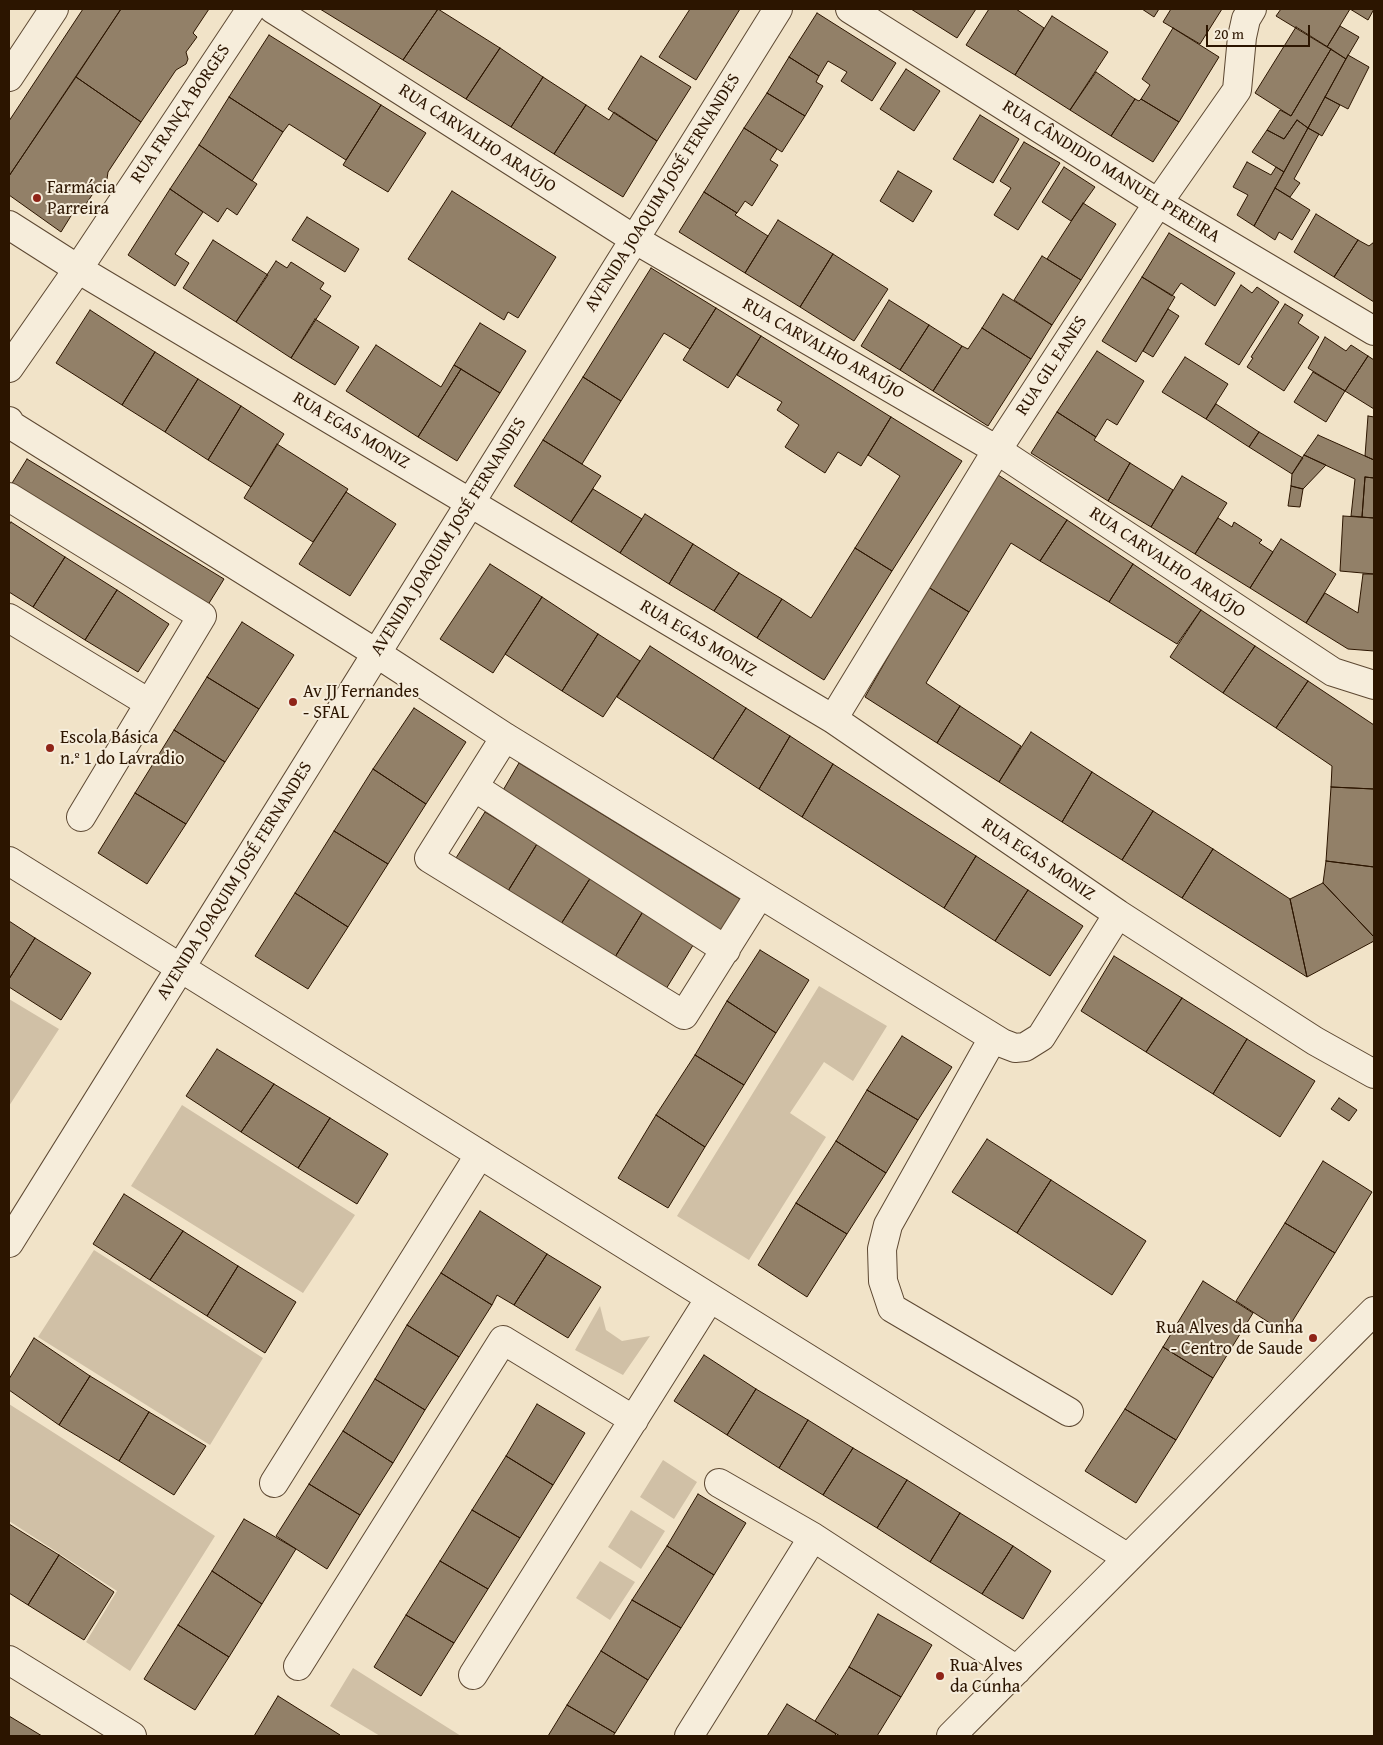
<!DOCTYPE html>
<html>
<head>
<meta charset="utf-8">
<style>
  body { margin:0 }
  #map { position:relative; width:1383px; height:1745px; overflow:hidden; background:#f1e3c8; font-family:"Gentium Book Plus",serif }
  canvas { display:block }
  .frame { position:absolute; inset:0; border:10px solid #2c1500; pointer-events:none }
  .scale { position:absolute; left:1206px; top:25px; width:104px; height:22px; box-sizing:border-box; border:2px solid #2c1500; border-top:0; padding-left:6px; font-size:15px; line-height:18px; white-space:nowrap; color:#2c1500; -webkit-text-stroke:4px #f6eddb; paint-order:stroke }
</style>
</head>
<body>
<div id="map">
<canvas width="1383" height="1745"></canvas>
<div class="frame"></div>
<div class="scale">20 m</div>
</div>
<script>
const context = document.querySelector('canvas').getContext('2d');
context.lineJoin = 'round';
function fillPath(path, color) { context.fillStyle = color; context.fill(path, 'evenodd'); }
const shape = rows => new Path2D(rows.map(r => 'M' + r).join(''));
function strokePath(path, color, width, dash) { context.strokeStyle = color; context.lineWidth = width; context.lineCap = dash ? 'butt' : 'round'; context.setLineDash(dash || []); context.stroke(path); }
function write(font, color, halo, rows, align = 'center') {
  context.font = font + ' "Gentium Book Plus",serif'; context.lineWidth = 4; context.setLineDash([]); context.textBaseline = 'middle'; context.strokeStyle = halo; context.fillStyle = color; for (const [text, x, y, turn = 0] of rows) {
    context.save(); context.translate(x, y); context.rotate((+turn || 0) * Math.PI / 180); context.textAlign = isNaN(turn) ? turn : align; if (halo) context.strokeText(text, 0, 0); context.fillText(text, 0, 0); context.restore();
  }
}
fillPath(shape([
  [819,986,887,1026,853,1081,824,1062,790,1113,826,1137,749,1260,677,1216],
  [9,999,59,1029,9,1106],
  [182,1105,355,1215,303,1293,131,1186],
  [94,1250,263,1358,210,1445,38,1337],
  [600,1306,606,1330,622,1341,650,1336,623,1375,575,1350],
  [9,1404,215,1536,130,1671,86,1642,117,1591,9,1521],
  [663,1460,697,1482,674,1519,640,1497],
  [631,1510,665,1531,641,1569,608,1547],
  [600,1561,635,1582,610,1620,576,1598],
  [353,1668,461,1736,380,1736,330,1706]
]), '#d0c0a6');
const building = shape([
  [83,9,121,9,9,176,9,121,83,9],
  [121,9,209,9,193,33,197,37,186,52,188,59,186,64,176,70,141,122,76,77,121,9],
  [320,9,438,9,403,60,320,9],
  [438,9,500,48,466,99,403,60,438,9],
  [690,9,740,9,696,80,659,57,690,9],
  [911,9,976,9,957,38,911,9],
  [989,9,1016,9,1044,28,1015,75,966,45,989,9],
  [1142,9,1159,9,1154,17,1142,9],
  [1171,9,1222,9,1200,44,1163,22,1171,9],
  [1281,9,1350,9,1327,47,1276,16,1281,9],
  [1350,9,1374,9,1368,20,1350,9],
  [817,13,896,63,872,101,841,81,847,72,828,61,819,76,789,57,817,13],
  [1052,16,1108,52,1070,110,1015,75,1052,16],
  [1340,26,1359,37,1346,59,1327,47,1340,26],
  [1296,27,1331,49,1291,116,1255,93,1296,27],
  [1173,28,1219,57,1179,122,1141,99,1150,85,1142,79,1173,28],
  [269,35,381,105,346,160,289,124,283,132,229,97,269,35],
  [500,48,543,77,511,127,466,99,500,48],
  [1331,49,1346,59,1308,128,1297,120,1284,139,1267,130,1280,110,1291,116,1331,49],
  [1348,55,1369,67,1348,109,1325,97,1348,55],
  [641,56,691,87,657,141,608,109,641,56],
  [789,57,819,76,816,82,823,86,805,116,767,93,789,57],
  [906,69,940,91,914,131,880,109,906,69],
  [1096,72,1135,99,1111,136,1070,110,1096,72],
  [76,77,141,122,108,172,107,179,104,183,96,189,84,207,79,203,61,232,9,195,9,176,76,77],
  [543,77,586,105,554,154,511,127,543,77],
  [767,93,805,116,782,152,744,128,767,93],
  [229,97,283,132,252,181,199,145,229,97],
  [1325,97,1340,105,1322,136,1308,128,1325,97],
  [1135,99,1139,101,1141,99,1179,122,1153,162,1111,136,1135,99],
  [381,105,426,133,388,192,343,165,381,105],
  [586,105,609,120,614,112,657,141,623,197,554,154,586,105],
  [980,115,1019,139,993,183,953,159,980,115],
  [1297,120,1308,128,1284,172,1252,152,1267,130,1284,139,1297,120],
  [744,128,777,149,770,160,778,165,752,206,745,201,737,213,704,192,744,128],
  [1308,128,1319,134,1294,179,1300,183,1290,197,1275,188,1308,128],
  [1024,142,1060,163,1018,230,994,215,1011,188,1000,181,1024,142],
  [199,145,257,184,237,215,227,208,218,222,170,189,199,145],
  [1247,162,1271,175,1276,167,1284,172,1254,226,1237,215,1248,195,1233,187,1247,162],
  [1064,167,1095,187,1071,221,1042,202,1064,167],
  [898,171,932,191,913,222,880,201,898,171],
  [1275,188,1310,210,1292,240,1279,232,1275,240,1254,226,1275,188],
  [170,189,203,212,175,254,189,263,175,286,128,255,170,189],
  [452,191,556,257,518,318,508,312,504,320,408,259,452,191],
  [704,192,737,213,735,215,768,236,745,273,679,232,704,192],
  [1083,203,1116,224,1081,280,1047,259,1083,203],
  [1316,214,1358,240,1334,277,1294,252,1316,214],
  [307,217,359,249,345,272,292,240,307,217],
  [778,220,833,254,800,307,745,273,778,220],
  [1169,233,1235,273,1215,306,1181,283,1172,296,1142,277,1169,233],
  [213,240,268,275,236,322,183,288,213,240],
  [1358,240,1369,246,1374,242,1374,302,1334,277,1358,240],
  [833,254,888,289,854,341,800,307,833,254],
  [1042,256,1081,280,1052,325,1014,300,1042,256],
  [276,261,287,268,291,262,324,283,320,289,331,296,291,358,236,322,276,261],
  [651,268,716,308,690,349,664,333,621,401,583,377,651,268],
  [1142,277,1175,297,1136,362,1102,341,1142,277],
  [1241,285,1252,293,1257,287,1279,302,1239,365,1205,344,1241,285],
  [1003,294,1052,325,1031,359,982,328,1003,294],
  [889,300,929,325,900,370,861,346,889,300],
  [1285,304,1303,315,1298,323,1319,337,1284,391,1247,367,1253,358,1251,357,1285,304],
  [716,308,761,336,728,388,683,360,716,308],
  [1168,309,1179,316,1153,357,1143,351,1168,309],
  [90,310,155,352,122,405,56,363,90,310],
  [315,319,359,347,335,385,291,358,315,319],
  [480,323,526,351,500,393,454,365,480,323],
  [929,325,962,346,933,391,900,370,929,325],
  [982,328,1031,359,988,426,933,391,962,346,968,349,982,328],
  [761,336,891,417,861,466,838,452,825,473,785,447,799,425,777,410,782,402,737,375,761,336],
  [1325,337,1346,351,1351,345,1368,356,1345,391,1308,368,1325,337],
  [376,345,441,387,454,365,461,369,418,437,346,391,376,345],
  [1097,351,1144,381,1117,425,1107,419,1096,437,1057,412,1097,351],
  [155,352,198,379,165,432,122,405,155,352],
  [1368,356,1374,360,1374,409,1345,391,1368,356],
  [1185,357,1228,384,1206,419,1162,392,1185,357],
  [461,369,500,393,457,461,418,437,461,369],
  [1313,372,1345,391,1326,422,1294,402,1313,372],
  [583,377,621,401,582,464,543,440,583,377],
  [198,379,241,406,208,460,165,432,198,379],
  [1216,404,1259,432,1249,447,1206,419,1216,404],
  [241,406,284,434,251,487,208,460,241,406],
  [1057,412,1096,437,1094,440,1130,463,1108,501,1031,453,1057,412],
  [1368,416,1374,417,1374,460,1365,456,1368,416],
  [891,417,962,461,892,571,855,548,900,476,868,455,891,417],
  [1259,432,1303,458,1292,474,1249,447,1259,432],
  [1318,435,1374,460,1374,478,1365,477,1362,517,1351,516,1355,479,1304,455,1318,435],
  [543,440,601,476,571,522,514,486,543,440],
  [277,444,348,489,313,542,244,498,277,444],
  [1304,455,1326,465,1303,489,1291,486,1292,474,1304,455],
  [27,459,224,579,206,608,9,488,27,459],
  [1130,463,1173,490,1151,527,1108,501,1130,463],
  [995,473,1067,520,1040,561,1011,543,969,612,928,587,995,473],
  [1182,476,1227,503,1195,554,1151,527,1182,476],
  [1365,477,1374,478,1374,518,1362,517,1365,477],
  [1291,486,1303,489,1300,507,1288,506,1291,486],
  [593,489,642,519,620,553,571,522,593,489],
  [346,492,396,524,350,596,299,564,346,492],
  [645,514,693,544,669,584,620,553,645,514],
  [1343,516,1374,518,1374,574,1340,571,1343,516],
  [1218,518,1232,527,1234,522,1262,540,1259,543,1273,552,1250,588,1195,554,1218,518],
  [1067,520,1133,564,1109,602,1040,561,1067,520],
  [11,522,65,557,33,607,9,592,9,525,11,522],
  [1281,539,1336,574,1306,623,1250,588,1281,539],
  [693,544,739,573,714,611,669,584,693,544],
  [855,548,892,571,824,680,757,638,782,599,811,618,855,548],
  [65,557,117,590,85,640,33,607,65,557],
  [490,564,542,597,493,673,440,639,490,564],
  [1133,564,1201,610,1177,644,1109,602,1133,564],
  [739,573,782,599,757,638,714,611,739,573],
  [1363,574,1374,574,1374,651,1348,649,1306,623,1325,593,1358,613,1363,574],
  [928,587,969,612,926,683,960,706,937,743,865,697,928,587],
  [117,590,169,624,138,672,85,640,117,590],
  [542,597,598,634,562,691,505,654,542,597],
  [1201,610,1255,646,1223,693,1170,657,1201,610],
  [242,622,294,655,259,709,207,677,242,622],
  [598,634,640,661,603,717,562,691,598,634],
  [650,646,746,708,713,759,617,697,650,646],
  [1255,646,1308,681,1276,728,1223,693,1255,646],
  [207,677,259,709,225,762,174,730,207,677],
  [1308,681,1374,725,1374,789,1331,787,1332,766,1276,728,1308,681],
  [960,706,1021,746,999,782,937,743,960,706],
  [414,708,466,742,426,804,373,769,414,708],
  [746,708,790,736,759,789,713,759,746,708],
  [174,730,225,762,186,824,135,793,174,730],
  [1031,732,1092,772,1062,822,999,782,1031,732],
  [790,736,833,764,802,817,759,789,790,736],
  [519,763,748,904,727,936,502,792,519,763],
  [833,764,976,856,944,908,802,817,833,764],
  [373,769,426,804,388,864,334,831,373,769],
  [1092,772,1153,811,1122,860,1062,822,1092,772],
  [1331,787,1374,789,1374,867,1326,861,1331,787],
  [135,793,186,824,147,884,98,853,135,793],
  [1153,811,1213,849,1182,898,1122,860,1153,811],
  [485,812,537,844,508,891,456,858,485,812],
  [334,831,388,864,348,927,295,893,334,831],
  [537,844,591,877,561,924,508,891,537,844],
  [1213,849,1290,899,1307,977,1182,898,1213,849],
  [976,856,1028,890,995,941,944,908,976,856],
  [1326,861,1374,867,1374,937,1323,883,1326,861],
  [591,877,644,910,615,957,561,924,591,877],
  [1323,883,1374,937,1374,941,1307,977,1290,899,1323,883],
  [1028,890,1083,926,1050,976,995,941,1028,890],
  [295,893,348,927,308,989,255,956,295,893],
  [644,910,695,942,666,989,615,957,644,910],
  [9,921,35,938,9,979,9,921],
  [35,938,91,973,61,1020,9,987,9,979,35,938],
  [760,950,809,980,776,1033,727,1001,760,950],
  [1114,956,1182,998,1146,1052,1081,1011,1114,956],
  [1182,998,1247,1039,1213,1094,1146,1052,1182,998],
  [727,1001,776,1033,744,1085,695,1055,727,1001],
  [902,1036,952,1067,918,1120,867,1090,902,1036],
  [1247,1039,1315,1081,1280,1137,1213,1094,1247,1039],
  [217,1049,274,1084,241,1132,186,1096,217,1049],
  [695,1055,744,1085,705,1147,656,1115,695,1055],
  [274,1084,330,1118,298,1168,241,1132,274,1084],
  [867,1090,918,1120,886,1173,836,1141,867,1090],
  [1339,1098,1357,1110,1349,1121,1331,1109,1339,1098],
  [656,1115,705,1147,668,1208,618,1178,656,1115],
  [330,1118,388,1154,357,1204,298,1168,330,1118],
  [987,1139,1051,1180,1017,1233,952,1192,987,1139],
  [836,1141,886,1173,847,1234,796,1203,836,1141],
  [1323,1161,1372,1192,1335,1253,1285,1223,1323,1161],
  [1051,1180,1146,1241,1112,1295,1017,1233,1051,1180],
  [124,1194,183,1231,150,1280,93,1244,124,1194],
  [796,1203,847,1234,807,1297,758,1265,796,1203],
  [480,1211,547,1254,514,1305,497,1295,492,1305,441,1273,480,1211],
  [1285,1223,1335,1253,1285,1333,1236,1301,1285,1223],
  [183,1231,238,1266,207,1316,150,1280,183,1231],
  [547,1254,601,1287,568,1338,514,1305,547,1254],
  [238,1266,296,1302,265,1353,207,1316,238,1266],
  [441,1273,492,1305,459,1357,407,1325,441,1273],
  [1203,1281,1253,1313,1213,1378,1163,1347,1203,1281],
  [407,1325,459,1357,425,1410,375,1379,407,1325],
  [34,1338,90,1376,59,1425,9,1390,9,1379,34,1338],
  [1163,1347,1213,1378,1176,1440,1125,1409,1163,1347],
  [704,1355,756,1389,727,1435,674,1401,704,1355],
  [90,1376,149,1412,119,1461,59,1425,90,1376],
  [375,1379,425,1410,393,1463,343,1431,375,1379],
  [756,1389,808,1420,779,1468,727,1435,756,1389],
  [537,1404,585,1433,553,1485,506,1456,537,1404],
  [1125,1409,1176,1440,1136,1503,1085,1471,1125,1409],
  [149,1412,206,1446,174,1495,119,1461,149,1412],
  [808,1420,853,1448,823,1495,779,1468,808,1420],
  [343,1431,393,1463,360,1515,309,1484,343,1431],
  [853,1448,907,1480,877,1528,823,1495,853,1448],
  [506,1456,553,1485,520,1538,472,1510,506,1456],
  [907,1480,960,1513,930,1562,877,1528,907,1480],
  [309,1484,360,1515,327,1569,276,1536,309,1484],
  [698,1494,746,1523,714,1575,667,1546,698,1494],
  [472,1510,520,1538,488,1589,440,1561,472,1510],
  [960,1513,1013,1546,982,1594,930,1562,960,1513],
  [244,1519,296,1549,262,1604,212,1571,244,1519],
  [9,1524,59,1555,28,1605,9,1593,9,1524],
  [667,1546,714,1575,681,1628,632,1600,667,1546],
  [1013,1546,1051,1571,1023,1619,982,1594,1013,1546],
  [59,1555,114,1592,84,1640,28,1605,59,1555],
  [440,1561,488,1589,454,1643,406,1615,440,1561],
  [212,1571,262,1604,229,1657,178,1625,212,1571],
  [632,1600,681,1628,648,1680,601,1651,632,1600],
  [878,1614,932,1645,901,1697,849,1667,878,1614],
  [406,1615,454,1643,421,1696,374,1667,406,1615],
  [178,1625,229,1657,195,1710,144,1679,178,1625],
  [601,1651,648,1680,615,1733,567,1705,601,1651],
  [849,1667,901,1697,877,1736,840,1736,815,1721,849,1667],
  [278,1696,340,1735,339,1736,254,1736,278,1696],
  [787,1704,836,1734,834,1736,767,1736,787,1704],
  [567,1705,615,1733,613,1736,548,1736,567,1705],
  [9,1716,42,1736,9,1736,9,1716]
]);
fillPath(building, '#928068');
strokePath(building, '#2c1500', 1);
const minor = shape([
  [273,9,634,239,997,450,1333,672,1374,685],
  [850,9,1158,203,1374,331],
  [9,77,54,9],
  [9,225,78,269,833,719,1118,914,1315,1041,1374,1074],
  [9,368,78,269,251,9],
  [9,421,11,425,376,653,505,737,1002,1043,1015,1048,1025,1047,1041,1037,1118,914],
  [9,497,202,616,81,817],
  [9,618,149,703],
  [833,719,997,450,1158,203,1237,90,1242,37,1246,19,1252,9],
  [505,737,429,858,684,1015,760,894],
  [474,787,726,950],
  [9,861,1128,1558],
  [993,1038,888,1225,882,1249,883,1281,892,1308,1069,1412],
  [9,1243,778,9],
  [274,1483,480,1154],
  [719,1483,813,1537,1017,1670],
  [9,1660,132,1736],
  [298,1666,503,1340,634,1420],
  [473,1675,710,1298],
  [689,1736,813,1537],
  [951,1736,1374,1311]
]);
strokePath(minor, '#5d4832', 30);
strokePath(minor, '#f6eddb', 28);
for (const [x, y, r, color] of [
  [37,198,5,"#8f2418"],
  [293,702,5,"#8f2418"],
  [50,748,5,"#8f2418"],
  [1313,1338,5,"#8f2418"],
  [940,1676,5,"#8f2418"]
]) { const dot = new Path2D(); dot.arc(x, y, r, 0, 2 * Math.PI); context.fillStyle = color; context.fill(dot); strokePath(dot, '#f6eddb', 2); }
write('18px', '#2c1500', '#f6eddb', [
  ["RUA FRANÇA BORGES",181,114,-56],
  ["RUA CARVALHO ARAÚJO",477,139,33],
  ["RUA CÂNDIDIO MANUEL PEREIRA",1111,172,32],
  ["AVENIDA JOAQUIM JOSÉ FERNANDES",663,193,-58],
  ["RUA CARVALHO ARAÚJO",823,349,30],
  ["RUA GIL EANES",1052,366,-57],
  ["RUA EGAS MONIZ",351,431,31],
  ["AVENIDA JOAQUIM JOSÉ FERNANDES",449,537,-58],
  ["RUA CARVALHO ARAÚJO",1167,563,34],
  ["RUA EGAS MONIZ",698,639,31],
  ["RUA EGAS MONIZ",1038,860,34],
  ["AVENIDA JOAQUIM JOSÉ FERNANDES",235,881,-58]
]);
write('18px', '#2c1500', '#f6eddb', [
  ["Farmácia",47,188],
  ["Parreira",47,209],
  ["Av JJ Fernandes",303,692],
  ["- SFAL",303,713],
  ["Escola Básica",60,738],
  ["n.º 1 do Lavradio",60,759],
  ["Rua Alves da Cunha",1303,1328,"right"],
  ["- Centro de Saude",1303,1349,"right"],
  ["Rua Alves",950,1666],
  ["da Cunha",950,1687]
], 'left');
</script>
</body>
</html>
